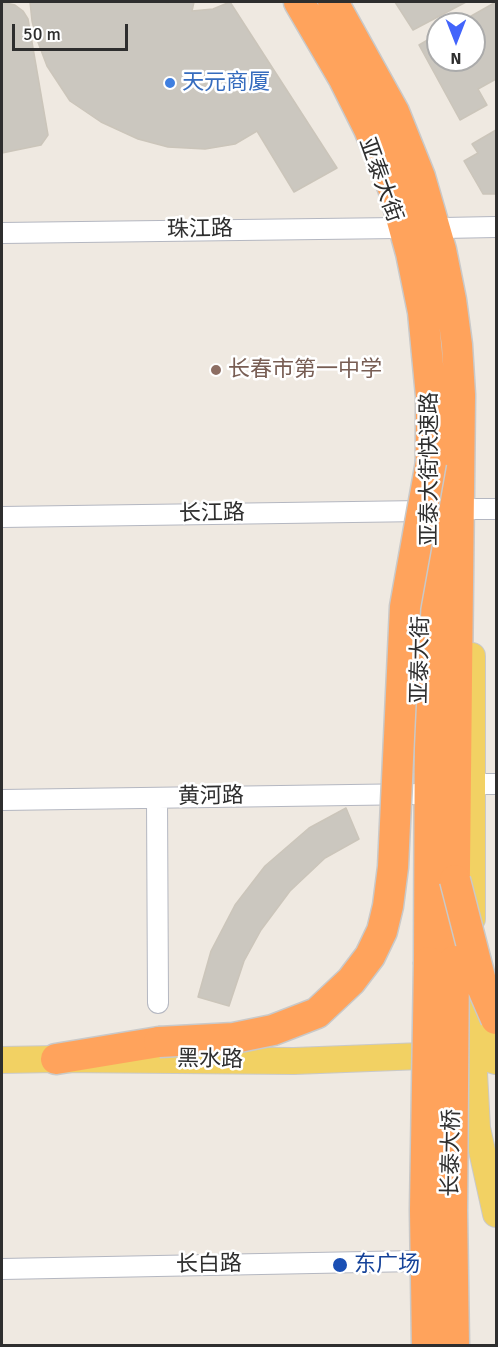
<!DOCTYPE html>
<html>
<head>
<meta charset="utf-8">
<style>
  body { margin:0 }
  #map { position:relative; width:498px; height:1347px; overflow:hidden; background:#efe9e1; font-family:Signika,sans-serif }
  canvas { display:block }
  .frame { position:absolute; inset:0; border:3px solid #2e2e2e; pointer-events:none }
  .north { position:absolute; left:426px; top:12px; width:60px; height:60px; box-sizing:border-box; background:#fff; border:2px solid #ababab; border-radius:50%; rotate:180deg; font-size:16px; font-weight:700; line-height:24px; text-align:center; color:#2e2e2e }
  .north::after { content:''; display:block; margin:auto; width:21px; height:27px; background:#4264fb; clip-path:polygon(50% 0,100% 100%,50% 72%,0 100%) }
  .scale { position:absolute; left:12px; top:24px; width:116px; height:27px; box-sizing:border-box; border:3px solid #2e2e2e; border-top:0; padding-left:8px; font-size:18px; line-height:21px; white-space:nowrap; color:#2e2e2e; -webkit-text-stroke:4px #fff; paint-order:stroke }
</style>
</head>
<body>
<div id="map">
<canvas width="498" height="1347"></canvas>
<div class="frame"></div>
<div class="north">N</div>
<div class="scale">50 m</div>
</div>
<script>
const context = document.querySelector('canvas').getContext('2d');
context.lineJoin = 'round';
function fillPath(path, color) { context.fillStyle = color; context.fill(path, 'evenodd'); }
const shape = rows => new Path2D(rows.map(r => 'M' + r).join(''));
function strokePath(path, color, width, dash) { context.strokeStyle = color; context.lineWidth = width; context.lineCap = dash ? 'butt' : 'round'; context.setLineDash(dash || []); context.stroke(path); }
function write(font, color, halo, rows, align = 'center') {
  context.font = font + ' Signika,"Noto Sans SC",sans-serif'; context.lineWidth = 5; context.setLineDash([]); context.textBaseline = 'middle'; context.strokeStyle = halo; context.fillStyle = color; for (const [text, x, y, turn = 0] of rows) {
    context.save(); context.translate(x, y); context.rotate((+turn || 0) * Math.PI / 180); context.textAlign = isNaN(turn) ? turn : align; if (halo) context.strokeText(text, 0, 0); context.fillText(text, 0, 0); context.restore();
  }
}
const building = shape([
  [30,2,165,2,168,3,168,2,194,2,192,11,213,9,230,2,337,168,294,192,257,131,235,144,205,149,168,147,138,139,101,122,70,101,47,66,36,37,32,21,30,2],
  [395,2,466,2,413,30,395,2],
  [496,2,496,79,478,89,487,105,460,120,419,45,438,34,438,60,474,60,474,24,457,24,496,2],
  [6,3,15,5,23,11,28,19,48,135,41,145,2,153,2,4,6,3],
  [496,130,496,194,483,194,464,161,478,153,472,144,496,130],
  [346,808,359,839,325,858,290,891,261,930,244,961,229,1006,198,997,211,951,235,905,265,866,309,828,346,808]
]);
fillPath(building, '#cbc7bf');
strokePath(building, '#cbc5ba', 1.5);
const minor = shape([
  [443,228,496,227],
  [2,233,398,228],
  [473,509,496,509],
  [2,517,423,511],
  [471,784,496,784],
  [157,798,158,1003],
  [2,800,420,794],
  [2,1269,417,1261]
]);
const major = shape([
  [472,656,472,919],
  [472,968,473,1054,477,1128,496,1214],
  [473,1054,496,1033],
  [2,1060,56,1059,294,1061,473,1054,496,1061]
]);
const highway = shape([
  [299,2,344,79,369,129,393,188,411,253,423,312,431,396,429,962],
  [333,2,394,112,420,177,441,250,451,300,457,345,460,395,454,961],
  [56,1059,159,1042]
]);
strokePath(minor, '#b4b7c1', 22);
strokePath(major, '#c9c9c9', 28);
strokePath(highway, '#c9c9c9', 33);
strokePath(minor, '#fff', 20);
strokePath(major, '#f2d163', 26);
strokePath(highway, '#ffa35c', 30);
const highwayBridge = shape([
  [455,880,483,989,496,1019],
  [159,1042,234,1038,273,1030,317,1013,351,981,370,956,382,931,388,906,393,867,405,607,431,462],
  [427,1346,425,1210,429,962],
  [454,1346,452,1210,454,961]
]);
strokePath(highwayBridge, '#c9c9c9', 33, []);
strokePath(highwayBridge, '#ffa35c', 30);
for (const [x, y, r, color] of [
  [170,83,6,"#3f7fe0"],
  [216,370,6,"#8d6e63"],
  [340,1265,8,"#1a4fb4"]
]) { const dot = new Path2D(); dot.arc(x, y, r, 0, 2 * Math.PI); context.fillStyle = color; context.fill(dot); strokePath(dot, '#fff', 2); }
write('22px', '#366cbe', '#fff', [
  ["天元商厦",182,83]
], 'left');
write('22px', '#2e2e2e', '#fff', [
  ["亚泰大街",380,180,70],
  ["珠江路",200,230,-1],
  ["亚泰大街快速路",430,469,-90],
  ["长江路",212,514,-1],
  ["亚泰大街",421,660,-89],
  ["黄河路",211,797,-1],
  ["黑水路",210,1060,1],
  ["长泰大桥",452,1153,-89],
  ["长白路",209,1265,-1]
]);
write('22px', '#785e54', '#fff', [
  ["长春市第一中学",228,370]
], 'left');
write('22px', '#164399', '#fff', [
  ["东广场",354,1265]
], 'left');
</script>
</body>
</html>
